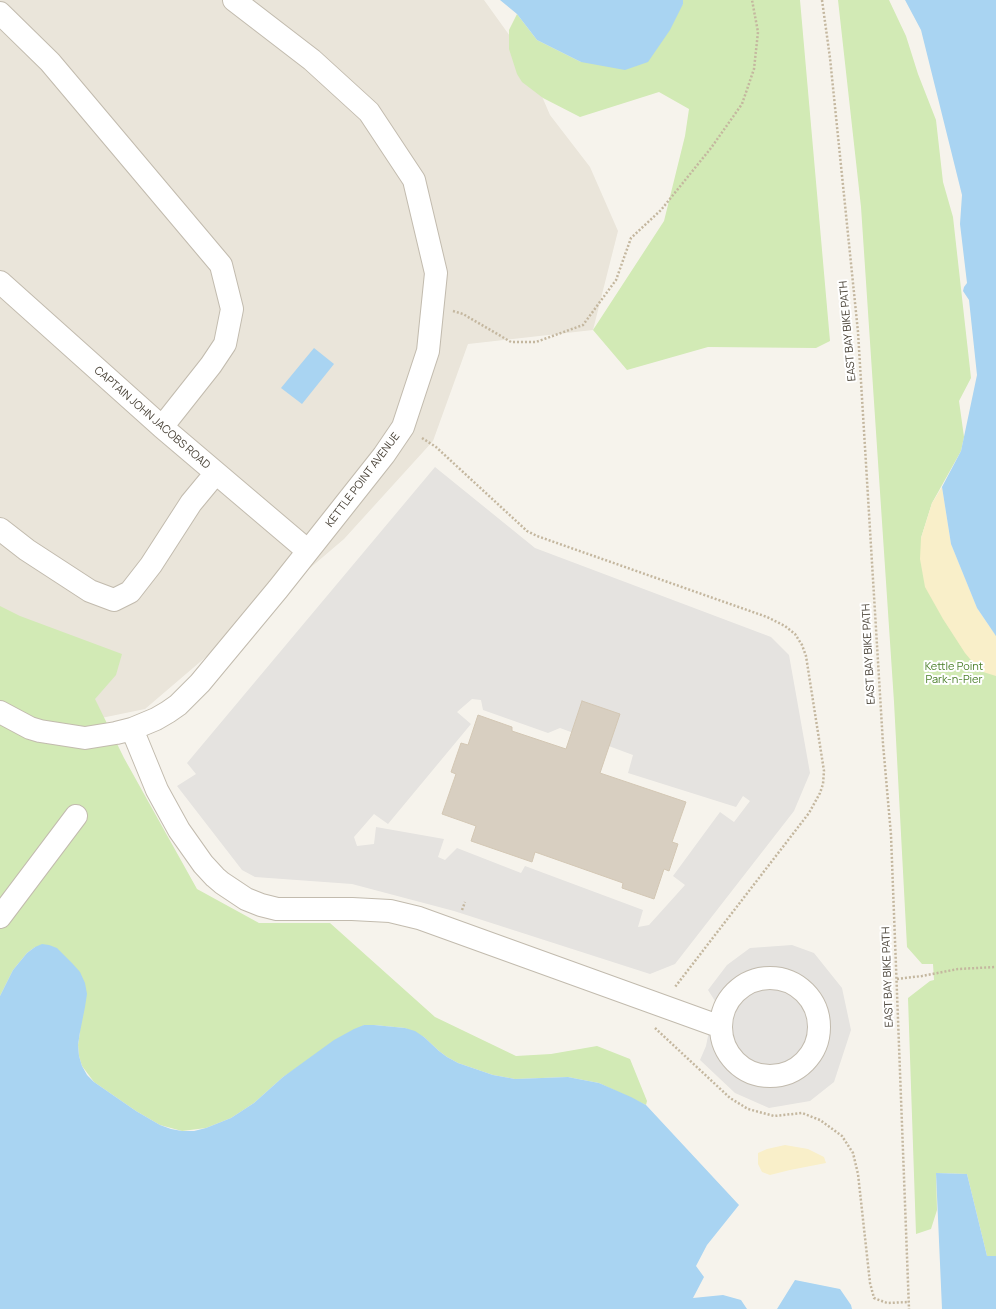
<!DOCTYPE html>
<html>
<head>
<meta charset="utf-8">
<style>
  body { margin:0 }
  canvas { display:block; background:#f6f3ec }
</style>
</head>
<body>
<canvas width="996" height="1309"></canvas>
<script>
const context = document.querySelector('canvas').getContext('2d');
context.lineJoin = 'round';
function fillPath(path, color) { context.fillStyle = color; context.fill(path, 'evenodd'); }
const shape = rows => new Path2D(rows.map(r => 'M' + r).join(''));
function strokePath(path, color, width, dash) { context.strokeStyle = color; context.lineWidth = width; context.lineCap = dash ? 'butt' : 'round'; context.setLineDash(dash || []); context.stroke(path); }
function write(font, color, halo, rows, align = 'center') {
  context.font = font + ' Manrope,sans-serif'; context.lineWidth = 4; context.setLineDash([]); context.textBaseline = 'middle'; context.strokeStyle = halo; context.fillStyle = color; for (const [text, x, y, turn = 0] of rows) {
    context.save(); context.translate(x, y); context.rotate((+turn || 0) * Math.PI / 180); context.textAlign = isNaN(turn) ? turn : align; if (halo) context.strokeText(text, 0, 0); context.fillText(text, 0, 0); context.restore();
  }
}
fillPath(shape([
  [0,0,484,0,525,57,550,115,590,167,618,231,593,330,468,344,433,441,344,539,145,709,77,723,0,697]
]), '#eae5da');
fillPath(shape([
  [683,0,800,0,830,341,816,348,708,347,627,370,593,330,664,221,685,136,689,109,659,92,580,117,543,98,522,82,517,74,509,49,509,30,517,14,537,40,581,62,683,4],
  [838,0,889,0,906,36,918,74,936,120,943,182,953,217,971,378,959,401,964,437,961,451,932,503,921,538,996,636,996,1256,987,1256,967,1174,936,1173,937,1210,931,1229,916,1234,908,998,930,981,934,980,933,964,922,964,907,947,894,702,861,207],
  [0,606,20,616,122,654,116,675,95,699,124,758,197,889,259,923,330,923,435,1017,516,1056,551,1054,597,1046,630,1059,647,1101,646,1105,599,1083,578,1079,568,1077,515,1079,493,1075,458,1063,447,1057,439,1051,424,1037,405,1028,374,1025,364,1025,283,1077,254,1103,231,1118,206,1128,182,1131,160,1125,136,1111,94,1082,82,1066,79,1056,78,1045,80,1032,35,947,27,953,13,970,0,996]
]), '#d2eab5');
fillPath(shape([
  [942,487,951,544,977,608,996,636,996,676,980,671,965,653,943,619,925,587,920,559,921,538,932,503],
  [785,1145,808,1149,824,1157,826,1163,790,1170,770,1175,762,1172,758,1164,758,1153,767,1149]
]), '#f9efc9');
fillPath(shape([
  [435,467,535,548,771,637,789,655,810,773,794,811,675,964,650,974,454,911,352,884,255,877,242,870,177,786,196,774,187,763],
  [472,699,481,700,483,710,548,733,560,728,633,755,628,773,736,807,743,796,750,801,734,822,720,812,673,876,685,885,649,925,638,927,643,910,525,866,521,873,457,848,445,860,438,857,444,839,376,827,374,844,357,846,354,837,374,814,388,824,471,724,457,712],
  [792,945,814,953,842,988,851,1030,834,1082,810,1101,769,1108,735,1093,700,1060,706,1046,715,1001,708,990,727,965,750,948]
]), '#e5e3e0');
fillPath(shape([
  [500,0,683,0,683,4,670,30,648,62,625,70,581,62,537,40,517,14],
  [905,0,996,0,996,636,977,608,951,544,942,487,961,451,977,375,969,300,963,291,964,287,967,283,960,224,962,195,921,30],
  [314,348,334,364,302,404,281,388],
  [42,944,49,945,57,948,72,963,80,972,85,983,87,994,85,1007,80,1032,78,1045,79,1056,82,1066,87,1075,94,1082,136,1111,160,1125,171,1129,182,1131,194,1131,206,1128,231,1118,254,1103,283,1077,334,1040,354,1029,364,1025,374,1025,405,1028,415,1031,424,1037,439,1051,447,1057,458,1063,493,1075,515,1079,568,1077,578,1079,599,1083,631,1097,646,1105,739,1205,707,1245,696,1266,704,1277,693,1298,723,1295,741,1300,747,1309,0,1309,0,996,13,970,27,953,35,947],
  [936,1173,967,1174,987,1256,996,1256,996,1309,942,1309],
  [795,1280,840,1289,851,1305,852,1309,777,1309]
]), '#a9d4f2');
const building = shape([
  [582,701,620,714,600,773,686,802,672,842,678,844,669,871,664,869,654,899,622,888,623,883,535,852,532,862,471,841,476,826,442,814,456,774,451,772,461,743,468,745,478,715,512,727,512,731,566,749,582,701]
]);
fillPath(building, '#d8cfc1');
strokePath(building, '#d3c7b4', 1);
const minor = shape([
  [0,13,50,62,221,265,232,309,225,344,211,365,162,427],
  [0,282,162,427,308,551],
  [0,529,27,550,90,591,114,600,130,592,151,565,191,503,215,474],
  [0,712,30,728,40,731,85,738,116,733,132,729,156,719,168,712,178,705,200,683,278,589,384,455,403,427,428,351,436,273,414,180,369,112,312,60,234,0],
  [132,729,157,790,179,830,203,864,215,877,222,883,246,899,261,905,277,909,352,909,390,911,419,918,721,1027],
  [0,917,76,816],
  '721 1027a49 49 0 1 1 98 0a49 49 0 1 1-98 0Z'
]);
strokePath(minor, '#c2bbae', 24);
strokePath(shape([
  [822,0,830,58,858,332,883,744,891,835,909,1309],
  [453,311,463,314,511,342,536,342,583,325,616,280,631,238,661,210,711,148,742,104,754,69,758,32,752,0],
  [422,438,436,447,527,531,537,536,767,617,785,626,795,634,802,645,806,656,824,771,823,784,820,793,809,813,675,987],
  [462,910,465,902],
  [897,979,922,976,958,969,996,967],
  [655,1028,730,1098,748,1109,774,1116,802,1113,820,1120,842,1136,853,1153,858,1174,870,1283,874,1298,887,1303,909,1302]
]), '#c4b79f', 2.5, [2, 2]);
strokePath(minor, '#fff', 22);
write('11px', '#4b4439', '#fff', [
  ["EAST BAY BIKE PATH",848,331,-95],
  ["CAPTAIN JOHN JACOBS ROAD",152,418,41],
  ["KETTLE POINT AVENUE",363,480,-53],
  ["EAST BAY BIKE PATH",869,654,-93],
  ["EAST BAY BIKE PATH",888,977,-92]
]);
write('11px', '#4a7f2a', '#fff', [
  ["Kettle Point",954,667],
  ["Park-n-Pier",954,680]
]);
</script>
</body>
</html>
